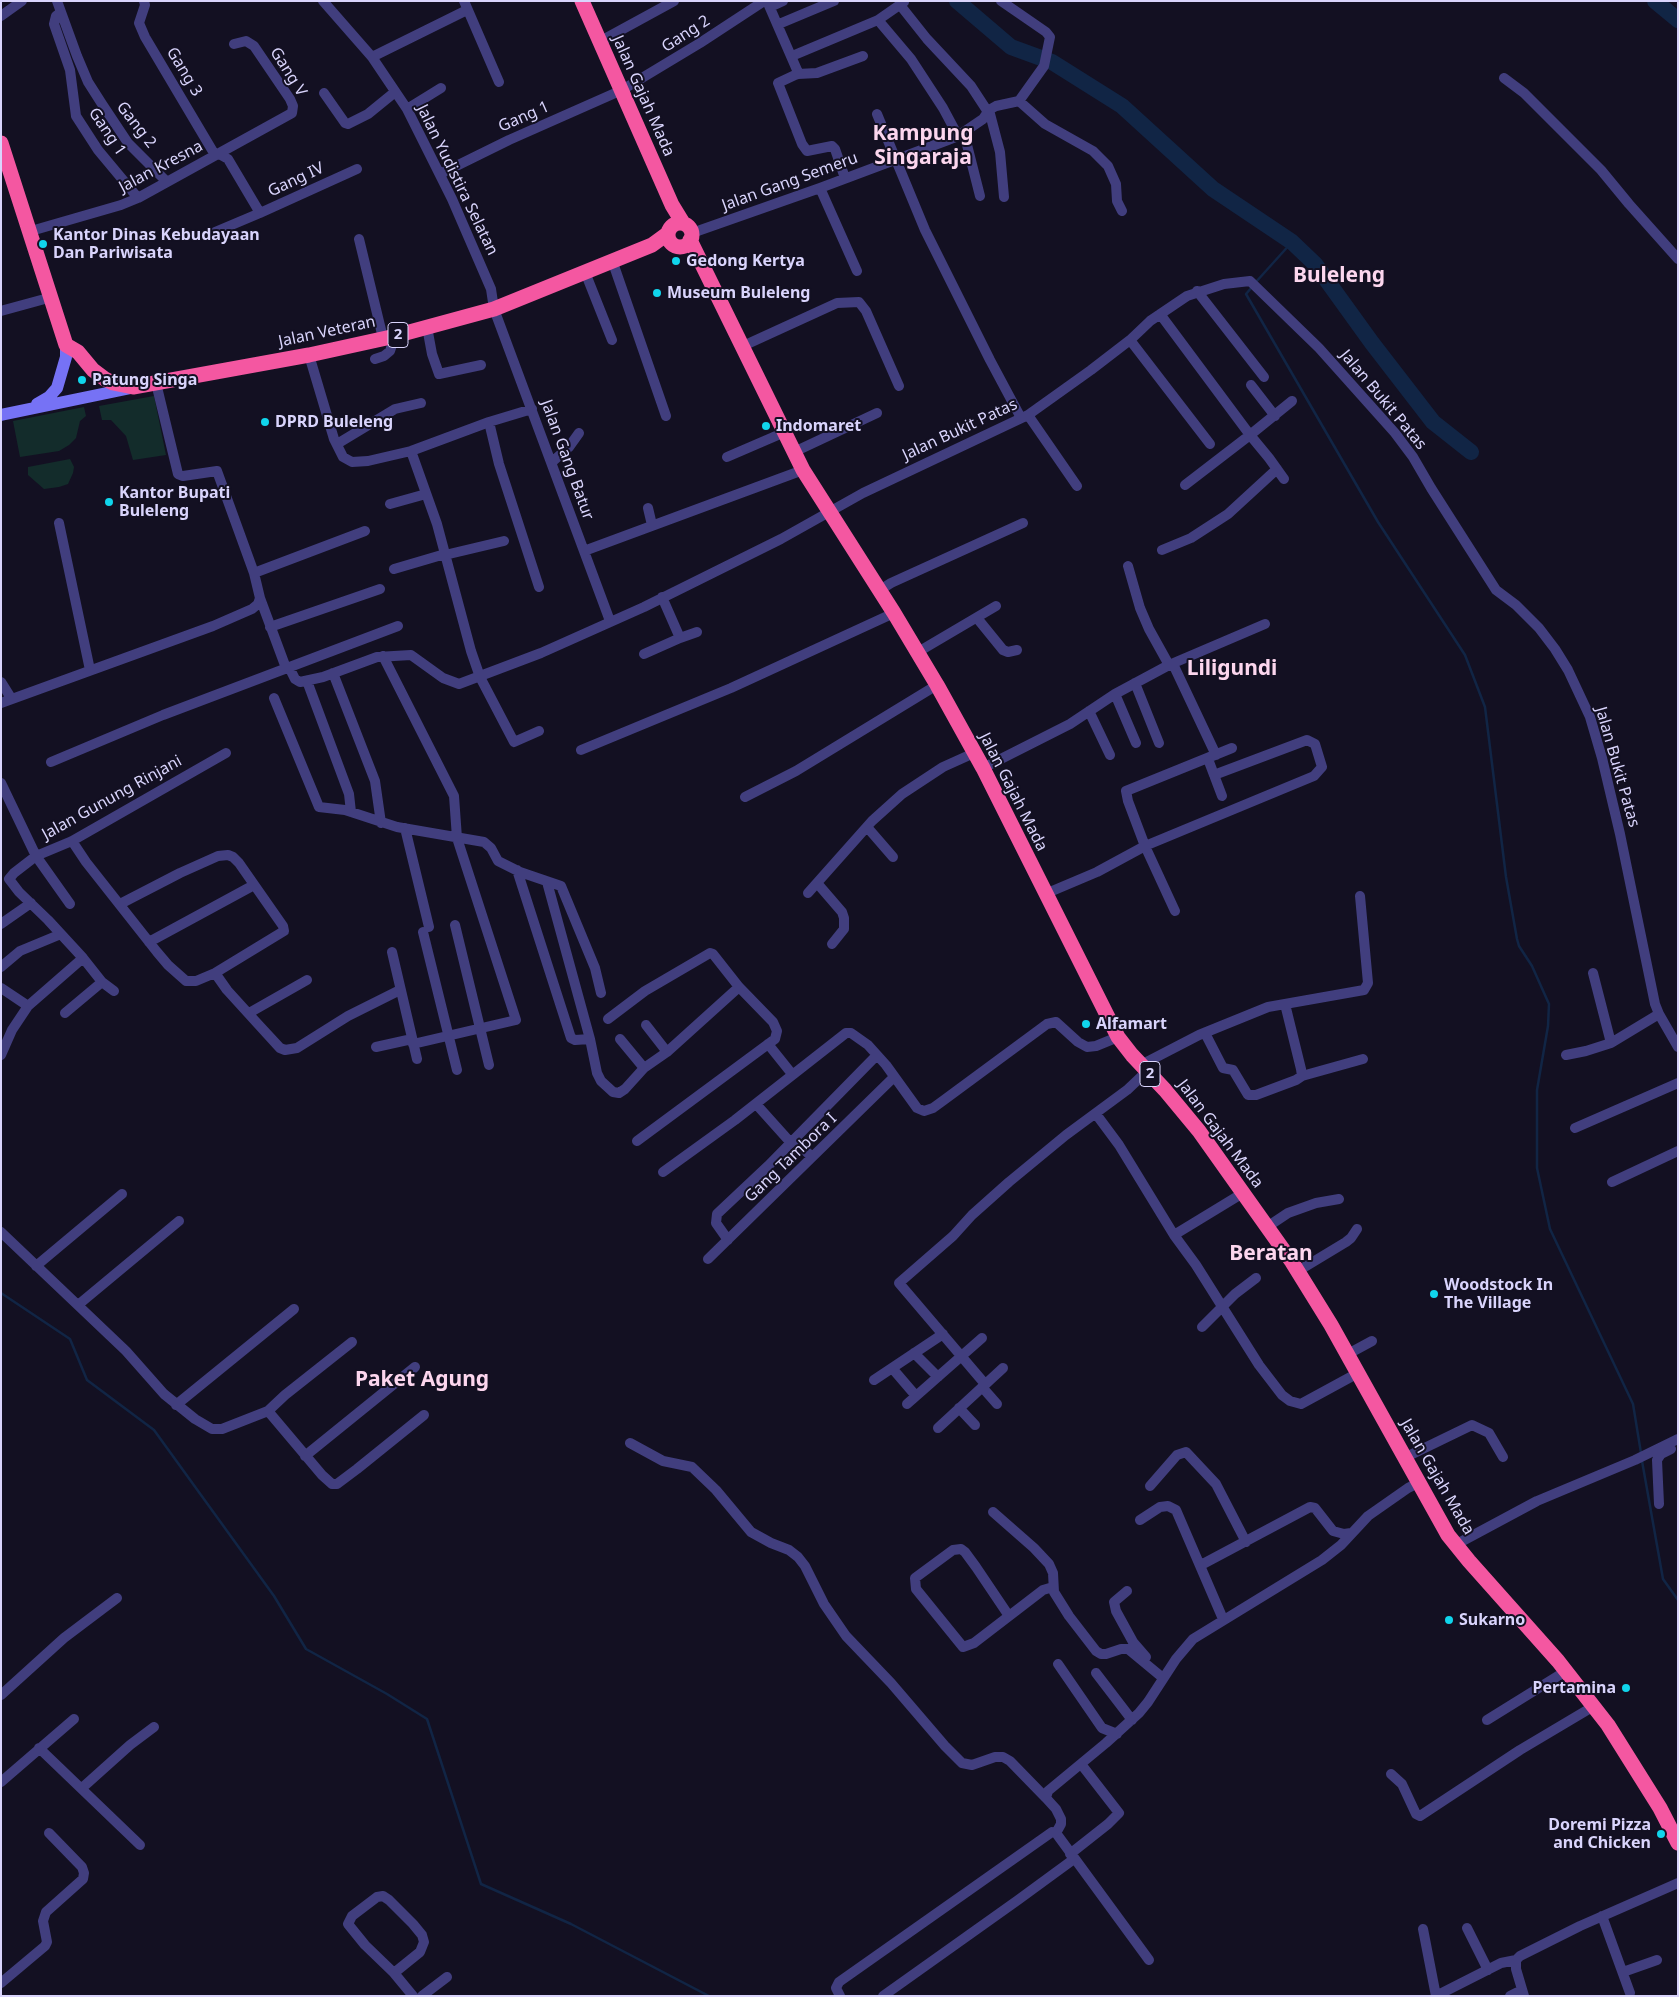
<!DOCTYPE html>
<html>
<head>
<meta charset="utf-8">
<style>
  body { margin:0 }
  #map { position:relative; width:1679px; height:1997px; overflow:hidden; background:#131022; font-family:"Noto Sans",sans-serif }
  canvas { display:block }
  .frame { position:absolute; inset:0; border:2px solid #d9d4fc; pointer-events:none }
</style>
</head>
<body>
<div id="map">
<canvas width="1679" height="1997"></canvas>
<div class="frame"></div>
</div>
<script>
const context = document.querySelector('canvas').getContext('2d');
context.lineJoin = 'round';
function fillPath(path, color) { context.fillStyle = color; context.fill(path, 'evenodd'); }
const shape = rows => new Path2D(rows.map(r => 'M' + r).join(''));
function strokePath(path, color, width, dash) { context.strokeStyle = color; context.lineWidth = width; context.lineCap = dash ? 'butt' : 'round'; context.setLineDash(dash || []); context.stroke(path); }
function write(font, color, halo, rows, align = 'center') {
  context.font = font + ' "Noto Sans",sans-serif'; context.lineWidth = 4; context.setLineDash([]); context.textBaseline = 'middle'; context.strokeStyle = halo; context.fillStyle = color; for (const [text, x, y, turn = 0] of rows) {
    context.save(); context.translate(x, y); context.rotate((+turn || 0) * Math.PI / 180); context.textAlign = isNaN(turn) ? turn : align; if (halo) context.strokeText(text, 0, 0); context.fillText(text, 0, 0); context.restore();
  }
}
fillPath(shape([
  [154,396,166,455,133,460,126,436,111,420,102,420,99,406],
  [84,407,86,416,80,421,76,438,69,445,59,451,20,457,13,421],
  [70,459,74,467,73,473,68,484,59,487,44,489,28,475,28,467]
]), '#132c2b');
strokePath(shape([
  [1255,283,1292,242],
  [1252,287,1246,294,1378,522,1465,655,1485,707,1506,877,1517,939,1519,946,1532,966,1549,1004,1548,1026,1537,1090,1537,1168,1550,1229,1633,1404,1641,1453],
  [1,1293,70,1339,87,1380,154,1430,274,1596,306,1649,387,1694,427,1719,481,1884,571,1924,709,1996],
  [1642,1461,1663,1579,1678,1600]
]), '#112545', 2.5);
strokePath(shape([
  [957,1,1011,47,1052,62,1122,106,1213,189,1292,242,1315,264,1372,343,1433,422,1471,452],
  [1655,1,1678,20]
]), '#112545', 16);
strokePath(shape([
  [57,1,77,56,88,82,102,104,128,143,167,182],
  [144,1,145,5,139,23,145,37,215,155],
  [323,1,372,57,407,109,452,199,491,289,494,309,610,621],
  [464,1,499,82],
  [767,1,797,70,798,74,795,75,778,83,802,144,807,151,832,146,835,149,845,178],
  [900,5,927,39,971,86,988,112],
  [770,7,783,1],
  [60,13,56,16,54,24,70,70,76,116,98,150,138,198],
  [1,16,22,1],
  [878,20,911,59,943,108,958,136],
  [779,24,834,1],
  [599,42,674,1],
  [792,56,878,20,904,2],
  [372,57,467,10],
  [798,74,817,73,863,56],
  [1504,78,1524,93,1601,170,1629,204,1678,259],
  [324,93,345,123,348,124,368,114,395,92],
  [1019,101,1045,124,1093,151,1108,166,1116,184,1117,201,1122,211],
  [407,109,441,88],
  [989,110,1000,152,1004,197],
  [877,114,925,230,990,360,1021,418],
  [964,133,980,196],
  [219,154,228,159,260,213,357,169],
  [440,174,509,140,622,90,700,43,764,1],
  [820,188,857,271],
  [31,231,121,205,138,198,292,113,293,106,290,99,254,46,246,41,234,44],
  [215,232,260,213],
  [692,233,820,188,948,140,958,136,983,119,989,110,996,106,1019,101,1044,66,1050,37,1046,32,1001,1],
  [359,239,383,338],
  [612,260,666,416],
  [585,272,612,340],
  [1197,291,1264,377],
  [1,311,52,297],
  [1160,314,1250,435,1185,485],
  [427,327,432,354,439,374,481,365],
  [1130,340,1210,444],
  [743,346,837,303,859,302,866,311,899,386],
  [309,355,334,439,343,457,352,462,368,461,411,451,489,422,532,409],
  [375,359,384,356,390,351,392,345,391,337],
  [1251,385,1275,416],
  [1028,415,1077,486],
  [489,422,499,464,539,587],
  [337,444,395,409,421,403],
  [411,451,437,524,471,651,480,677,514,742,539,731],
  [794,452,877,413],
  [727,457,785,432],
  [552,462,569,447,579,433],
  [1284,479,1269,458,1250,435,1292,401],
  [390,504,426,494],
  [648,508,652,525],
  [59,523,90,670],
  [1162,550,1191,538,1228,514,1277,469],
  [584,551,803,470],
  [445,555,504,541],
  [1128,566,1140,608,1149,629,1169,665],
  [394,569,445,554],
  [254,573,365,531],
  [880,590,891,583,1023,523],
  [662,597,680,638,697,632],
  [260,598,286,668],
  [977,618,1003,650,1008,652,1017,650],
  [270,627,380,589],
  [918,652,996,606],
  [644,654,680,638],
  [383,656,454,796,457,838,516,1020,413,1044],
  [1173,664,1216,755],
  [289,667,295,679,300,682,323,677,377,657,411,655,443,678,459,684,541,653,644,607,781,539,863,493,1028,415,1091,370,1130,340,1150,321,1187,296,1224,284,1250,281,1319,348,1395,433,1413,457,1431,488,1496,590,1516,605,1539,628,1555,649,1568,670,1590,717,1602,758,1620,834,1655,1004,1659,1014,1678,1047],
  [333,673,375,781,381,823],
  [307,681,349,794,351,812],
  [1,682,11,698],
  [1135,683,1159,743],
  [1115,694,1136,743],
  [274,698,319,807,345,810,397,827,484,842,491,848,498,861,520,872,561,886,595,968,601,993],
  [1,703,213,626,252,609,258,604,260,598,254,573,217,471,183,476,178,474,156,383],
  [1089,711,1110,755],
  [581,750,731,688,894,613],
  [1208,759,1222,796],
  [51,762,163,715,398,626],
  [983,768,1070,724,1115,694,1169,665,1265,624],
  [1,783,36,856,70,904],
  [745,797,796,771,937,685],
  [867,827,893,857],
  [405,828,429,927],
  [72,841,86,862,157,952,168,965,186,981,196,981,215,973,284,931,283,926,239,863,233,857,228,855,218,856,180,873,120,904],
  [517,870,571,1038,575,1040,590,1039],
  [547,882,590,1039,597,1073,601,1081,613,1092,619,1093,625,1089,644,1068,667,1052,739,987],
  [817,883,842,912,844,918,844,929,832,944],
  [808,893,872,821,902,794,943,767,974,753],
  [1045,894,1097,872,1145,846,1314,776,1322,767,1315,744,1307,740,1214,775],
  [1175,911,1145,846,1128,801,1126,791,1232,748],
  [1,924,31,903],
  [455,925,489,1065],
  [423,932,457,1070],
  [149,942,254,885],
  [392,952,417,1059],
  [1,967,20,951,61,934],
  [215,973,227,990,257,1023,280,1048,285,1050,297,1048,348,1016,400,990],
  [1593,973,1611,1043],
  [1,988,28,1006],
  [114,991,102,982,83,958,48,920,19,892,9,879,14,873,36,856,72,841,226,753],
  [65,1013,102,982],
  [249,1013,307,980],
  [608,1019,645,991,710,953,713,954,739,987,773,1022,777,1031,775,1039,637,1141],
  [646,1025,667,1052],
  [1205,1033,1223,1068,1233,1070,1248,1095,1256,1095,1296,1080,1302,1076,1301,1069,1285,1004],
  [620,1039,644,1068],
  [768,1044,792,1074],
  [376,1047,412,1039],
  [1,1055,12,1030,28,1006,83,958],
  [1566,1055,1586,1051,1611,1043,1659,1014],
  [1141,1065,1199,1035,1268,1007,1364,990,1368,983,1360,896],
  [1302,1076,1363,1059],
  [756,1104,791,1143],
  [1096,1114,1119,1145,1174,1235,1196,1265,1259,1365,1282,1395,1290,1401,1301,1404,1358,1373],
  [1575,1128,1678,1083],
  [794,1140,812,1157],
  [663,1172,735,1120,846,1033,851,1033,868,1045,886,1065,917,1108,924,1111,933,1108,944,1100,1047,1024,1056,1022,1078,1042,1087,1047,1096,1046,1118,1037],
  [1612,1182,1678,1151],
  [1267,1227,1288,1213,1316,1203,1339,1199],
  [1,1232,126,1351,164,1394,195,1419,212,1429,222,1429,268,1411,322,1475,332,1484,337,1484,357,1469,424,1415],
  [1174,1235,1243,1193],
  [728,1240,716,1223,717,1214,768,1166,877,1055],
  [708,1259,894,1077],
  [36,1266,122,1194],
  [1298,1271,1346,1242,1351,1238,1357,1229],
  [78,1305,179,1221],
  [1202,1327,1235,1294,1256,1278],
  [914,1353,938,1377],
  [1348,1354,1372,1341],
  [892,1368,916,1396],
  [874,1380,943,1334],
  [985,1384,899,1283,953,1236,972,1215,1009,1182,1066,1135,1127,1090,1147,1071],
  [982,1387,997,1404],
  [907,1404,982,1338],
  [176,1405,294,1309],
  [959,1408,975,1425],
  [268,1411,285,1395,352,1342],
  [938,1428,1003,1368],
  [630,1443,663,1461,692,1467,716,1490,751,1532,771,1543,789,1550,798,1557,805,1566,824,1604,846,1636,891,1683,945,1746,962,1763,972,1765,995,1757,1003,1757,1010,1761,1046,1798],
  [305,1456,415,1367],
  [1404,1458,1472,1425,1489,1433,1503,1457],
  [1150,1486,1177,1455,1186,1452,1216,1484,1246,1542],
  [1659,1504,1657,1460,1661,1454,1671,1449],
  [993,1512,1034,1548,1049,1564,1053,1573,1054,1592,1069,1616,1096,1651,1101,1654,1106,1654,1121,1649,1128,1649,1163,1678],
  [1140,1520,1160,1507,1168,1506,1176,1510,1223,1619],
  [1455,1545,1537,1501,1635,1460,1678,1439],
  [1201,1565,1310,1507,1315,1508,1333,1531,1344,1534,1351,1533],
  [1127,1591,1114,1602,1116,1611,1133,1642,1146,1657],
  [1009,1616,976,1567,965,1552,961,1549,953,1550,915,1578,916,1589,963,1647,974,1643,1043,1590,1053,1587],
  [1058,1664,1102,1728,1117,1734],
  [1096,1673,1132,1720],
  [1,1695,64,1638,117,1598],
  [1487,1720,1566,1671],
  [39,1748,140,1845],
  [1391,1774,1402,1784,1416,1814,1420,1816,1520,1750,1594,1706],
  [1,1782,74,1719],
  [82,1788,130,1745,154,1727],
  [1056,1833,1061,1824,1061,1819,1056,1809,1046,1798,1048,1791,1106,1743,1139,1713,1148,1702,1176,1659,1193,1639,1322,1560,1341,1545,1368,1516,1408,1488,1418,1483],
  [1070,1854,1108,1824,1119,1813,1081,1764],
  [1602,1916,1630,1993],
  [1467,1928,1488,1970],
  [1423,1929,1436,1996],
  [1623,1972,1657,1960],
  [394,1973,420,1952,424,1942,422,1935,413,1924,389,1900,383,1896,377,1897,352,1916,348,1924,365,1945,394,1973,413,1996],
  [1,1983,45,1946,47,1942,43,1921,46,1912,83,1879,84,1873,82,1867,49,1833],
  [422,1996,447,1977],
  [840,1996,836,1988,839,1982,1052,1832,1056,1833,1149,1960],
  [883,1996,1018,1900,1074,1859],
  [1436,1996,1501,1963,1516,1960],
  [1510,1996,1522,1990],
  [1524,1996,1516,1969,1516,1960,1520,1956,1580,1926,1678,1883]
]), '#413e7e', 10);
strokePath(shape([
  [37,404,49,397,57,388,66,357,66,345],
  [1,415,131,388]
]), '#7672f5', 12);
strokePath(shape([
  [582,1,672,205,683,223],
  [1,143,66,345,78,352,93,370,105,379,113,383,133,387,309,355,391,337,494,309,652,245,667,234],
  '668 235a12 12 0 1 1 24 0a12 12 0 1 1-24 0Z',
  [690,240,803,470,894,613,937,685,983,768,1118,1037,1132,1055,1165,1090,1199,1131,1292,1262,1331,1325,1448,1535,1469,1561,1558,1661,1608,1725,1660,1808,1678,1843]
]), '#f457a1', 15);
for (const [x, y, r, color] of [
  [43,244,5,"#10d5ec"],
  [676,261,5,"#10d5ec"],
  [657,293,5,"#10d5ec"],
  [82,380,5,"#10d5ec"],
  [265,422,5,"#10d5ec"],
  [766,426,5,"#10d5ec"],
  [109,502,5,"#10d5ec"],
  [1086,1024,5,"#10d5ec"],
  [1434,1294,5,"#10d5ec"],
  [1449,1620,5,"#10d5ec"],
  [1626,1688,5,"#10d5ec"],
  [1661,1834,5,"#10d5ec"]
]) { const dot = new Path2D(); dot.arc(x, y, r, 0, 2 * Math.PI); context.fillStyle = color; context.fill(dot); strokePath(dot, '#131022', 2); }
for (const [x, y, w] of [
  [398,335,20],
  [1150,1074,20]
]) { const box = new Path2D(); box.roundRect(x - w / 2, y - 12.5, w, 25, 4); context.fillStyle = '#131022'; context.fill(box); strokePath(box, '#d9d4fc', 1); }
write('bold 15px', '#d9d4fc', null, [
  ["2",398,335],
  ["2",1150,1074]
]);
write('16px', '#d9d4fc', '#131022', [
  ["Gang 2",686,34,-33],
  ["Gang 3",184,72,59],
  ["Gang V",288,72,58],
  ["Jalan Gajah Mada",643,96,66],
  ["Gang 1",524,117,-24],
  ["Gang 2",136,125,52],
  ["Gang 1",107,132,56],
  ["Jalan Kresna",161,167,-28],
  ["Gang IV",296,180,-25],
  ["Jalan Yudistira Selatan",457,180,64],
  ["Jalan Gang Semeru",790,182,-20],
  ["Jalan Veteran",327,332,-12],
  ["Jalan Bukit Patas",1383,400,50],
  ["Jalan Bukit Patas",960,430,-25],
  ["Jalan Gang Batur",567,460,70],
  ["Jalan Bukit Patas",1617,767,74],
  ["Jalan Gajah Mada",1013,792,63],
  ["Jalan Gunung Rinjani",112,798,-29],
  ["Jalan Gajah Mada",1220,1134,53],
  ["Gang Tambora I",791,1158,-44],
  ["Jalan Gajah Mada",1437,1477,60]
]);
write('bold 16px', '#d9d4fc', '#131022', [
  ["Kantor Dinas Kebudayaan",53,235],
  ["Dan Pariwisata",53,253],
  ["Gedong Kertya",686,261],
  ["Museum Buleleng",667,293],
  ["Patung Singa",92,380],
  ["DPRD Buleleng",275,422],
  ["Indomaret",776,426],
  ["Kantor Bupati",119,493],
  ["Buleleng",119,511],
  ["Alfamart",1096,1024],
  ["Woodstock In",1444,1285],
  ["The Village",1444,1303],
  ["Sukarno",1459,1620],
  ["Pertamina",1616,1688,"right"],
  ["Doremi Pizza",1651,1825,"right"],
  ["and Chicken",1651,1843,"right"]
], 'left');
write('bold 21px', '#fcd6ee', '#131022', [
  ["Kampung",923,134],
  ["Singaraja",923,158],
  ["Buleleng",1339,276],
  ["Liligundi",1232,669],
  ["Beratan",1271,1254],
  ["Paket Agung",422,1380]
]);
</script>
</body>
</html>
